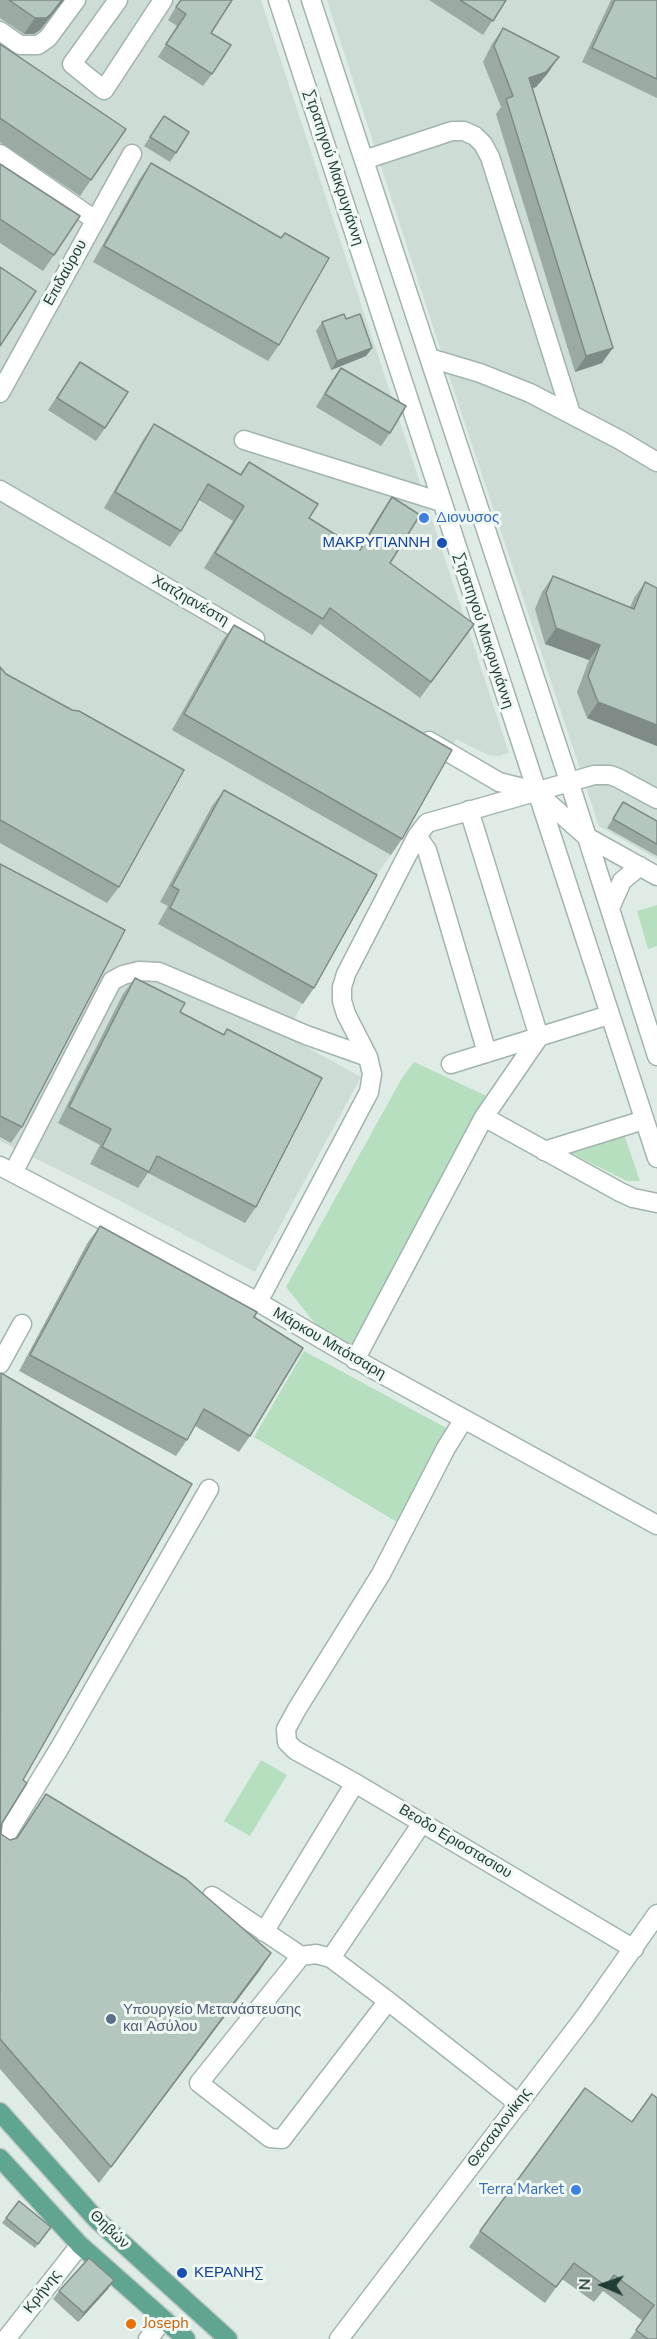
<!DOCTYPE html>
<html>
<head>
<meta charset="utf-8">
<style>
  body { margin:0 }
  #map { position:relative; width:657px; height:2339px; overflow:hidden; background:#dfece6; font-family:"Nunito Sans",sans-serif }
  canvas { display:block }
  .north { position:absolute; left:573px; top:2255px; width:60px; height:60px; -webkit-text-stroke:4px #f0f8f4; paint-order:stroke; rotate:272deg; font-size:16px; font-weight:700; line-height:24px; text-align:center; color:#1f3d35 }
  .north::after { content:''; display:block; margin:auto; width:21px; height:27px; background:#1f3d35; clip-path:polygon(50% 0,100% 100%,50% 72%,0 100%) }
</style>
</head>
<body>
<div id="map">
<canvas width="657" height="2339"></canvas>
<div class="north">N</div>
</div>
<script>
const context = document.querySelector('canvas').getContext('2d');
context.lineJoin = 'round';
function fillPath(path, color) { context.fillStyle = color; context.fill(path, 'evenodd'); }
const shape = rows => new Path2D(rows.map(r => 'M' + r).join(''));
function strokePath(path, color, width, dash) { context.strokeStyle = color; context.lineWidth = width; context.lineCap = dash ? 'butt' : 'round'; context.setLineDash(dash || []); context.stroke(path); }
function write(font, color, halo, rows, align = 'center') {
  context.font = font + ' "Nunito Sans",sans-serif'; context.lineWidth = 6; context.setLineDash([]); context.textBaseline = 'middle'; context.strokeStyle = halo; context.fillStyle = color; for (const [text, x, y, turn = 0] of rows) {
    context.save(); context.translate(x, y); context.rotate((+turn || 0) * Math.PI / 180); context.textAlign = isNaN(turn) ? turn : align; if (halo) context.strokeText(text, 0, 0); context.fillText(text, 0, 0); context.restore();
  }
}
fillPath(shape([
  [0,0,261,0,509,753,499,756,488,755,456,739,391,855,365,891,285,1035,361,1077,255,1272,105,1193,0,1141],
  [327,0,657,0,657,859,599,826,448,373]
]), '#cddcd5');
fillPath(shape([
  [657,905,657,946,648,949,637,911],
  [414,1062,489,1097,356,1347,318,1327,286,1287,402,1078],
  [621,1126,640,1181,627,1181,567,1151],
  [304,1351,448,1429,397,1522,254,1437],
  [261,1760,287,1775,250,1836,224,1821]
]), '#b6dfc0');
const minor = shape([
  [118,0,72,64,104,90,163,0],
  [278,0,657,1158],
  [311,0,569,781,657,1056],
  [0,31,20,45,38,45,48,38,76,0],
  [0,154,95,220],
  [364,160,452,131,464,131,475,136,483,144,490,157,571,414],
  [430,358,480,373,530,393,620,440,657,462],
  [0,393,132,154],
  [244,440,441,502],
  [0,490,255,639],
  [429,741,499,782,535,791,587,837,657,876],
  [417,836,427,850,487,1053],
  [610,908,622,881,640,866],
  [451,1064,609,1015],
  [484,1117,620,1192,633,1198,657,1203],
  [544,1151,644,1120],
  [0,1166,258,1302,371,1368,657,1525],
  [13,1173,112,981,123,975,139,971,159,972,306,1035,368,1057],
  [258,1302,369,1092,372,1074,368,1057,346,1014,342,1001,342,987,346,974,417,836,427,823,594,775,610,775,618,778,657,799],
  [355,1360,484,1117,539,1037,469,810],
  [0,1364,22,1324],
  [464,1419,446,1448,381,1574,297,1709,286,1729,287,1742,295,1750,355,1783,634,1949],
  [0,1845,59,1749,209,1489],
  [212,1896,301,1956],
  [264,1932,355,1783],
  [331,1958,422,1823],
  [388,2001,282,2139,270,2138,199,2083,301,1956,316,1954,331,1958,388,2001,519,2104],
  [6,2339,80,2245],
  [148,2339,164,2319],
  [339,2339,586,2015,657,1914]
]);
const major = shape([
  [0,2112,96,2219,228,2339],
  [0,2158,80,2245,186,2339]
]);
strokePath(minor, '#a2b4ad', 21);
strokePath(major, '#c0c9c6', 21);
strokePath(minor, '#fff', 18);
strokePath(major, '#60a592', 18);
fillPath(shape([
  [0,0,64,0,40,30,34,34,24,34,0,18],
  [180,0,232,0,211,33,212,74,203,86,158,57,177,26,168,20],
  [429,0,506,0,483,35],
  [611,0,657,0,657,98,582,62],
  [503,28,548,73,536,87,533,88,602,363,575,372,496,114,501,107,483,62,492,44],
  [0,44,126,129,80,196,0,142],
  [164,116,176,153,170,162,144,146],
  [151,163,281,238,285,233,279,345,268,361,93,262,139,180],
  [0,164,54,255,43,271,0,243],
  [346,319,372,348,366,356,331,370,316,331,322,322],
  [80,362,105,428,96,441,48,410],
  [341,368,390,433,381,446,316,407,332,380],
  [154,424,240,474,249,462,309,518,359,549,381,513,392,497,390,563,474,624,420,698,320,624,312,635,204,568,233,521,199,500,181,531,170,547,104,508,143,440],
  [553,576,630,608,634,598,645,582,657,588,657,746,587,718,577,692,589,660,545,644,535,609,542,592],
  [234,625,402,839,391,855,172,730,222,641],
  [0,667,119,887,107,903,0,843],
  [224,790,314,988,303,1004,158,924,168,906,160,902,212,806],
  [623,802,657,821,657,856,607,828],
  [0,864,22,1127,11,1143,0,1137],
  [135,978,180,1012,223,1034,227,1029,256,1207,245,1223,148,1173,138,1188,90,1164,100,1145,58,1123,123,994],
  [100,1226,254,1317,250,1436,239,1452,195,1426,187,1440,176,1456,19,1371,88,1242],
  [0,1374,23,1780,2,1823,1,1834,10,1840,16,1839,46,1794,260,1970,99,2183,0,2069],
  [652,2094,657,2339,630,2339,643,2321,603,2291,594,2302,562,2279,545,2303,469,2247,480,2231,632,2122],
  [19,2201,51,2227,35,2248,2,2223],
  [114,2280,108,2289,78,2322,53,2299,59,2291]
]), '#9baba4');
fillPath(shape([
  [62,0,64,0,40,30,34,34,24,34,35,18],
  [559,57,548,73,536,87,519,94,529,78],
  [372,348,366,356,331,370,337,361],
  [613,348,602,363,575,372,586,356],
  [556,628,600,645,589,660,545,644],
  [598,702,657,725,657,746,587,718],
  [271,1953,260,1970,99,2183,111,2167],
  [114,2280,108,2289,78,2322,84,2313]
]), '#7e8b86');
const building = shape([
  [9,0,62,0,51,14,46,18,35,18,9,0],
  [181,0,232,0,211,33,231,45,212,74,166,44,186,14,176,7,181,0],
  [460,0,506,0,493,21,460,0],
  [615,0,657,0,657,79,592,48,615,0],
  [503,28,559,57,546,72,529,78,613,348,586,356,506,99,513,96,494,46,503,28],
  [0,44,126,129,91,180,0,118,0,44],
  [164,116,189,132,176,153,150,137,164,116],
  [151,163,281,238,285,233,329,258,279,345,104,246,151,163],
  [0,164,80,216,54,255,0,219,0,164],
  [0,267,36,291,0,346,0,267],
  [344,314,346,319,360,314,372,348,337,361,322,322,344,314],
  [80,362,128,392,105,428,57,398,80,362],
  [341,368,406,406,390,433,325,394,341,368],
  [154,424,241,475,249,462,318,504,309,518,360,550,392,497,420,515,390,563,474,624,431,682,330,608,323,619,215,553,244,506,208,484,181,531,115,492,154,424],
  [553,576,634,609,645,582,657,588,657,725,598,702,588,676,600,645,556,628,546,593,553,576],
  [234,625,452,750,402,839,184,714,234,625],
  [0,667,6,674,72,710,79,711,184,770,119,887,0,820,0,667],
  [224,790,377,875,314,988,170,908,179,890,172,886,224,790],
  [623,802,657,821,657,844,613,819,623,802],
  [0,864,125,930,22,1127,0,1116,0,864],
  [135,978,185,1003,180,1012,224,1035,227,1029,322,1078,256,1207,157,1156,149,1172,102,1147,111,1129,69,1107,135,978],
  [100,1226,257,1312,254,1317,303,1348,250,1436,204,1409,187,1440,30,1355,100,1226],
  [1,1373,192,1484,23,1780,27,1783,2,1823,1,1834,10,1840,17,1838,46,1794,186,1879,271,1953,111,2167,0,2039,1,1373],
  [585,2088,632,2122,652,2094,657,2098,657,2339,648,2339,636,2330,654,2305,614,2275,606,2286,574,2263,556,2287,480,2231,585,2088],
  [19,2201,51,2227,38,2244,6,2218,19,2201],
  [89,2258,114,2280,84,2313,59,2291,89,2258]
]);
fillPath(building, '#b4c7bf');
strokePath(building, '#7e8b86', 1.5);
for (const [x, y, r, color] of [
  [424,518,6,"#3f7fe0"],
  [442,543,6,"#1a4fb4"],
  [111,2019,6,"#5c6f8a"],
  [576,2190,6,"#3f7fe0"],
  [182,2273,6,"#1a4fb4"],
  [131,2324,6,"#e8710a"]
]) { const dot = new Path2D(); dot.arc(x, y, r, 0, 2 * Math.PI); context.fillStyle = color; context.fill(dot); strokePath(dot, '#f0f8f4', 2); }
write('15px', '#1f3d35', '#f0f8f4', [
  ["Στρατηγού Μακρυγιάννη",333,168,72],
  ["Επιδαύρου",66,273,-61],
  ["Χατζηανέστη",190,601,30],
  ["Στρατηγού Μακρυγιάννη",483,631,72],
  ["Μάρκου Μπότσαρη",329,1344,30],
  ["Βεοδο Εριοστασιου",455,1842,31],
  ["Θεσσαλονίκης",500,2128,-53],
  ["Θηβών",109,2230,44],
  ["Κρήνης",43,2292,-52]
]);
write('15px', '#366cbe', '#f0f8f4', [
  ["Διονυσος",436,518],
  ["Terra Market",564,2190,"right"]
], 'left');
write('15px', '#164399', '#f0f8f4', [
  ["ΜΑΚΡΥΓΙΑΝΝΗ",430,543],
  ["ΚΕΡΑΝΗΣ",194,2273,"left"]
], 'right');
write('15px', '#4e5e75', '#f0f8f4', [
  ["Υπουργείο Μετανάστευσης",123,2010],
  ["και Ασύλου",123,2027]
], 'left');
write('15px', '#c56008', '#f0f8f4', [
  ["Joseph",143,2324]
], 'left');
</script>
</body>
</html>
